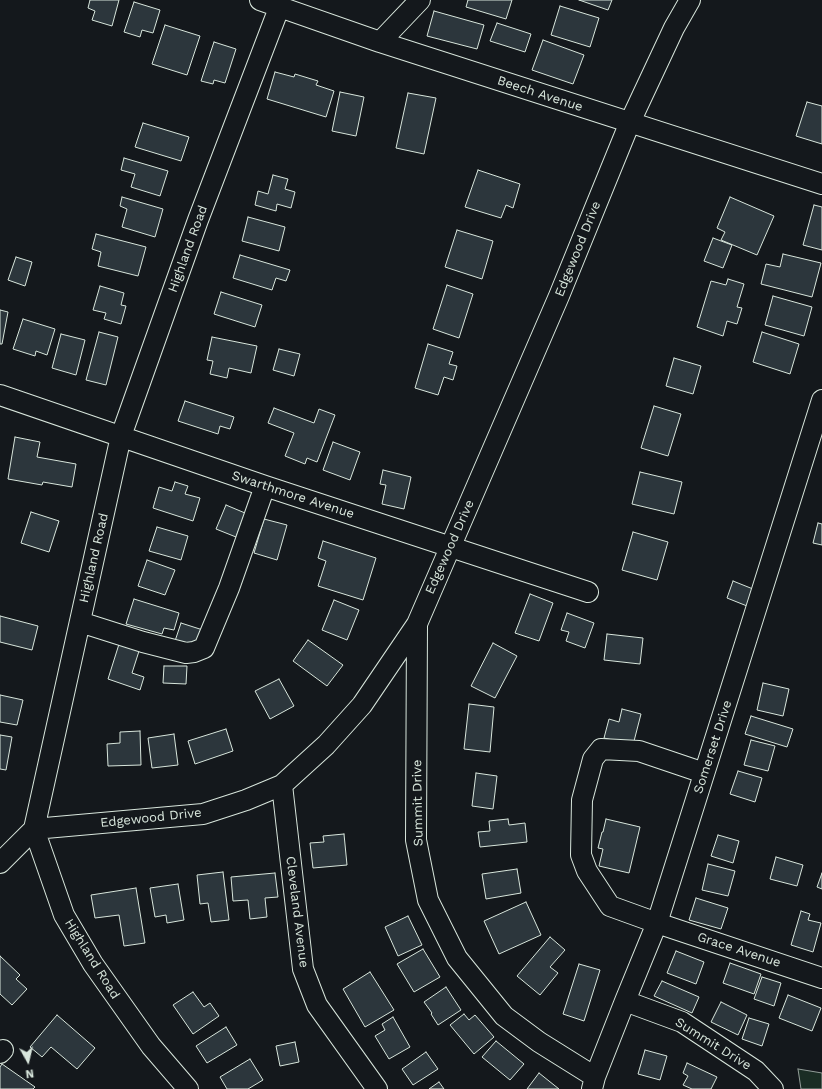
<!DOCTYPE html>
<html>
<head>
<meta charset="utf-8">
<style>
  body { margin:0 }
  #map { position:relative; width:822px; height:1089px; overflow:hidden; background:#14181c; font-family:"Work Sans",sans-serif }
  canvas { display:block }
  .north { position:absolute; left:8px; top:1041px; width:40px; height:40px; -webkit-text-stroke:3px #14181c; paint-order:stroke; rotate:172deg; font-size:11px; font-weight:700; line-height:16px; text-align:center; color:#d8e6dc }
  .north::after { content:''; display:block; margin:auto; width:14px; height:18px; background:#d8e6dc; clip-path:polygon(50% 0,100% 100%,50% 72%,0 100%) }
</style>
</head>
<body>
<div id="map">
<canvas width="822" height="1089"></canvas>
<div class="north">N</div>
</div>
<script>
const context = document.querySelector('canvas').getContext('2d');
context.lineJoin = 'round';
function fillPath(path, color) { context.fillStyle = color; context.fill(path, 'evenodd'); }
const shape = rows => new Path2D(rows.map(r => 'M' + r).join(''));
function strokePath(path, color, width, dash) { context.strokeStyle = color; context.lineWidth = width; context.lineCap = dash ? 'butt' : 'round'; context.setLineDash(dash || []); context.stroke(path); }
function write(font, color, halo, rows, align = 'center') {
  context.font = font + ' "Work Sans",sans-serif'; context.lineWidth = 3; context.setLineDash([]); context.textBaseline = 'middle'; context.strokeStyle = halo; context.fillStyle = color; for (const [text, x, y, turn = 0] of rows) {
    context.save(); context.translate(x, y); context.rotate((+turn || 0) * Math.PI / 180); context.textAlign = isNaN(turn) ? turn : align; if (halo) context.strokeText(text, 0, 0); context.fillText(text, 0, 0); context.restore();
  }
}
const green = shape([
  [798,1069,822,1073,822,1089,801,1089,798,1069]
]);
fillPath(green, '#1a2d24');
strokePath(green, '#939e99', 1);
const building = shape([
  [90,0,119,0,112,26,92,20,95,11,88,8,90,0],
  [468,0,512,0,506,19,466,7,468,0],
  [579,0,612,0,608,10,579,0],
  [134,2,160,10,153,33,142,30,140,37,124,32,134,2],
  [560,6,599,18,590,47,551,35,560,6],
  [434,11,484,25,477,49,427,36,434,11],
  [497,23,531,34,525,52,490,41,497,23],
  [165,25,200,36,187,75,152,64,165,25],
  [543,40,584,55,573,84,532,70,543,40],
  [214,42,236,49,225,83,214,80,213,84,201,81,214,42],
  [275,72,294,77,295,74,318,81,316,85,334,91,326,117,267,99,275,72],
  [340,92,364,97,356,136,332,131,340,92],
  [408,93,436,98,424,154,396,148,408,93],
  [807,102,822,106,822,144,796,136,807,102],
  [143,123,189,137,181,161,135,147,143,123],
  [124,158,168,171,160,196,131,187,135,174,121,170,124,158],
  [478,170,520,184,513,208,506,205,501,218,465,207,478,170],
  [273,175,288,179,285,189,295,192,291,208,277,204,276,211,255,205,258,191,268,194,273,175],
  [122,197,163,209,155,237,122,227,127,209,120,206,122,197],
  [730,197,774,216,757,255,721,240,725,232,717,228,730,197],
  [814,205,822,207,822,250,803,245,814,205],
  [248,217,285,227,279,251,242,241,248,217],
  [457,230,493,241,482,279,445,267,457,230],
  [96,234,146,247,138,276,98,266,101,252,92,249,96,234],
  [713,238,732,245,723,268,704,261,713,238],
  [783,254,821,263,812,297,761,284,766,264,780,267,783,254],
  [240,255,290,270,286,281,276,278,272,290,233,278,240,255],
  [16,257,32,262,25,286,8,280,16,257],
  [728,279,744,284,737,307,742,308,737,324,727,321,723,336,697,327,711,281,726,285,728,279],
  [447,285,473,294,459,338,433,329,447,285],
  [100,286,124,293,121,305,126,306,121,324,104,319,106,313,93,310,100,286],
  [221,292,262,305,255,327,214,314,221,292],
  [773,296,812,307,804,336,765,325,773,296],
  [0,310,8,312,2,344,0,344,0,310],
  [23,319,55,329,47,355,36,351,35,356,13,349,23,319],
  [99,332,118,337,106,385,86,380,99,332],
  [762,332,799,344,790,374,753,362,762,332],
  [61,334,85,340,76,375,52,368,61,334],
  [212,337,257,346,251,373,229,368,227,378,210,374,213,361,207,360,212,337],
  [428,344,453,352,449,364,457,366,453,380,444,377,438,395,415,388,428,344],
  [279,349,300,354,294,376,273,370,279,349],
  [674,358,701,366,693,394,666,386,674,358],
  [185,401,234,417,230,429,220,426,218,434,178,421,185,401],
  [654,406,681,414,668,456,641,448,654,406],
  [274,408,314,423,319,409,335,415,317,462,307,458,305,464,285,456,294,433,268,423,274,408],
  [15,437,40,442,37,457,76,464,72,487,43,482,42,485,8,479,15,437],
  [333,442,360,452,350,480,323,470,333,442],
  [383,470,411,477,404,509,382,504,386,485,380,484,383,470],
  [640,472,682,482,674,514,632,504,640,472],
  [175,482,188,486,185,494,200,498,193,521,153,508,159,487,172,491,175,482],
  [226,505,245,513,236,537,216,529,226,505],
  [31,512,59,521,49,552,21,543,31,512],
  [264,519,287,525,277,560,254,553,264,519],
  [818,523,822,524,822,545,813,543,818,523],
  [157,527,188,536,181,560,149,551,157,527],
  [633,532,668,542,657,580,622,570,633,532],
  [323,541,376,558,363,600,318,586,326,561,318,558,323,541],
  [147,560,175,570,165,595,138,586,147,560],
  [733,581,753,589,747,606,727,598,733,581],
  [530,594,553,603,539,641,515,633,530,594],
  [134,599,179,613,174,630,164,628,162,634,126,624,134,599],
  [334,600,359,610,347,640,322,630,334,600],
  [567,613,594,623,585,648,566,641,569,632,561,630,567,613],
  [0,616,38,626,32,650,0,642,0,616],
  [181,623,206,631,200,649,175,641,181,623],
  [607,634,643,638,640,664,604,660,607,634],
  [308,640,343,665,327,686,293,661,308,640],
  [120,641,140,648,132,673,144,677,140,690,108,679,120,641],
  [493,643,517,656,495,698,471,686,493,643],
  [164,666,187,666,186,684,163,683,164,666],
  [279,679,294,706,270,719,255,691,279,679],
  [763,683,789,689,783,716,757,710,763,683],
  [0,695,23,700,17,725,0,722,0,695],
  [469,704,494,707,490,752,464,749,469,704],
  [622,709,641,714,633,745,604,738,609,719,619,722,622,709],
  [751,716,793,729,787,747,745,734,751,716],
  [226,729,233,751,195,764,188,741,226,729],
  [140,731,141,765,108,766,107,744,120,743,120,732,140,731],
  [174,734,178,765,152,768,148,738,174,734],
  [0,735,12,737,6,770,0,769,0,735],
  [751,740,775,746,768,771,744,765,751,740],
  [738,771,762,778,755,802,730,794,738,771],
  [476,773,497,776,493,809,472,806,476,773],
  [508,819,509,825,525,823,527,842,480,847,478,832,490,831,489,821,508,819],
  [606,819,640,827,629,873,599,866,603,849,598,848,602,832,603,832,606,819],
  [344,834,347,865,313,868,310,843,324,842,323,836,344,834],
  [718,835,739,841,733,863,711,856,718,835],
  [776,857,803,865,797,886,770,879,776,857],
  [708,864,735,871,728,896,702,890,708,864],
  [517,869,521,893,486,899,482,874,517,869],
  [223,872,229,920,211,922,208,903,200,904,197,875,223,872],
  [275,873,278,897,265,898,267,917,250,919,248,900,233,901,231,877,275,873],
  [822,873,822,889,817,887,822,873],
  [178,884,184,920,167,923,166,915,155,917,150,888,178,884],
  [136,888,145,943,124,946,119,915,95,918,91,895,136,888],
  [696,898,728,908,721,929,689,920,696,898],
  [526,902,541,935,499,954,484,921,526,902],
  [801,911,810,914,808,920,821,923,813,952,791,945,801,911],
  [408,916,422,945,398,956,385,927,408,916],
  [550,937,565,950,550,967,558,973,540,995,517,976,550,937],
  [423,949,440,977,414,992,397,964,423,949],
  [676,951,704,962,696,984,667,973,676,951],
  [0,956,20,975,16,979,27,989,12,1005,0,994,0,956],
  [730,963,761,974,754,994,723,983,730,963],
  [579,964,600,970,584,1021,563,1014,579,964],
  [370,972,394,1010,365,1027,343,989,370,972],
  [762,977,781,983,774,1006,754,999,762,977],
  [662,981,699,997,692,1013,654,996,662,981],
  [446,987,461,1010,438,1025,431,1014,432,1013,424,1002,446,987],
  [193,992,204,1007,210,1003,219,1016,193,1034,173,1005,193,992],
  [788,995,821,1008,812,1031,779,1018,788,995],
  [721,1002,747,1015,738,1035,711,1022,721,1002],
  [464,1014,469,1020,475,1015,494,1037,474,1054,450,1025,464,1014],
  [57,1015,95,1048,77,1069,51,1047,42,1057,30,1047,57,1015],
  [393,1017,410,1047,389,1059,375,1036,385,1030,382,1024,393,1017],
  [749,1018,769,1024,762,1046,742,1039,749,1018],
  [226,1027,237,1045,207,1063,196,1046,226,1027],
  [496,1041,524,1064,510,1080,482,1057,496,1041],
  [295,1042,299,1062,280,1066,276,1046,295,1042],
  [645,1050,667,1056,660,1080,638,1074,645,1050],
  [426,1052,438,1069,413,1085,402,1069,426,1052],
  [250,1059,263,1080,248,1089,227,1089,220,1077,250,1059],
  [687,1063,717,1077,711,1089,692,1089,683,1085,688,1076,683,1073,687,1063],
  [2,1064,35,1087,33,1089,0,1089,0,1067,2,1064],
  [539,1073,559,1089,527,1089,539,1073],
  [439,1082,444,1089,429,1089,439,1082]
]);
fillPath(building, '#2c363c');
strokePath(building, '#d8e6dc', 1);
const minor = shape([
  [260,0,380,42,822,184],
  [380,42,420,0],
  [0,395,265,486,588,592],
  [80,622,143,642,186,653,194,652,204,648,229,588,265,486],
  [417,624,416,840,428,900,457,958,504,1016,539,1042,595,1077],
  [704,773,639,751,601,749,593,759,582,800,581,855,587,871,610,906,657,923,822,978],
  [282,785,303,969,317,1005,377,1089],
  [0,863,34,829,203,814,246,800,282,785,326,745,362,705,417,624,559,296,630,122,674,28,690,0],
  [625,1001,682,1022,756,1071,773,1089],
  [0,1053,3,1050],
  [188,1089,151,1046,93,964,64,915,34,829,121,436,198,220,279,8],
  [592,1089,595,1077,625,1001,657,923,822,400]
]);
strokePath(minor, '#d8e6dc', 22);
strokePath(minor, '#14181c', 20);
write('13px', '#d8e6dc', '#14181c', [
  ["Beech Avenue",540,94,18],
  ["Highland Road",188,249,-70],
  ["Edgewood Drive",578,249,-68],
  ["Swarthmore Avenue",293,495,18],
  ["Edgewood Drive",450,547,-66],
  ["Highland Road",94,558,-77],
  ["Somerset Drive",713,747,-72],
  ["Summit Drive",418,803,-91],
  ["Edgewood Drive",151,818,-6],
  ["Cleveland Avenue",297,912,83],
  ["Grace Avenue",739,950,18],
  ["Highland Road",92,959,58],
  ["Summit Drive",713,1044,32]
]);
</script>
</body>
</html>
